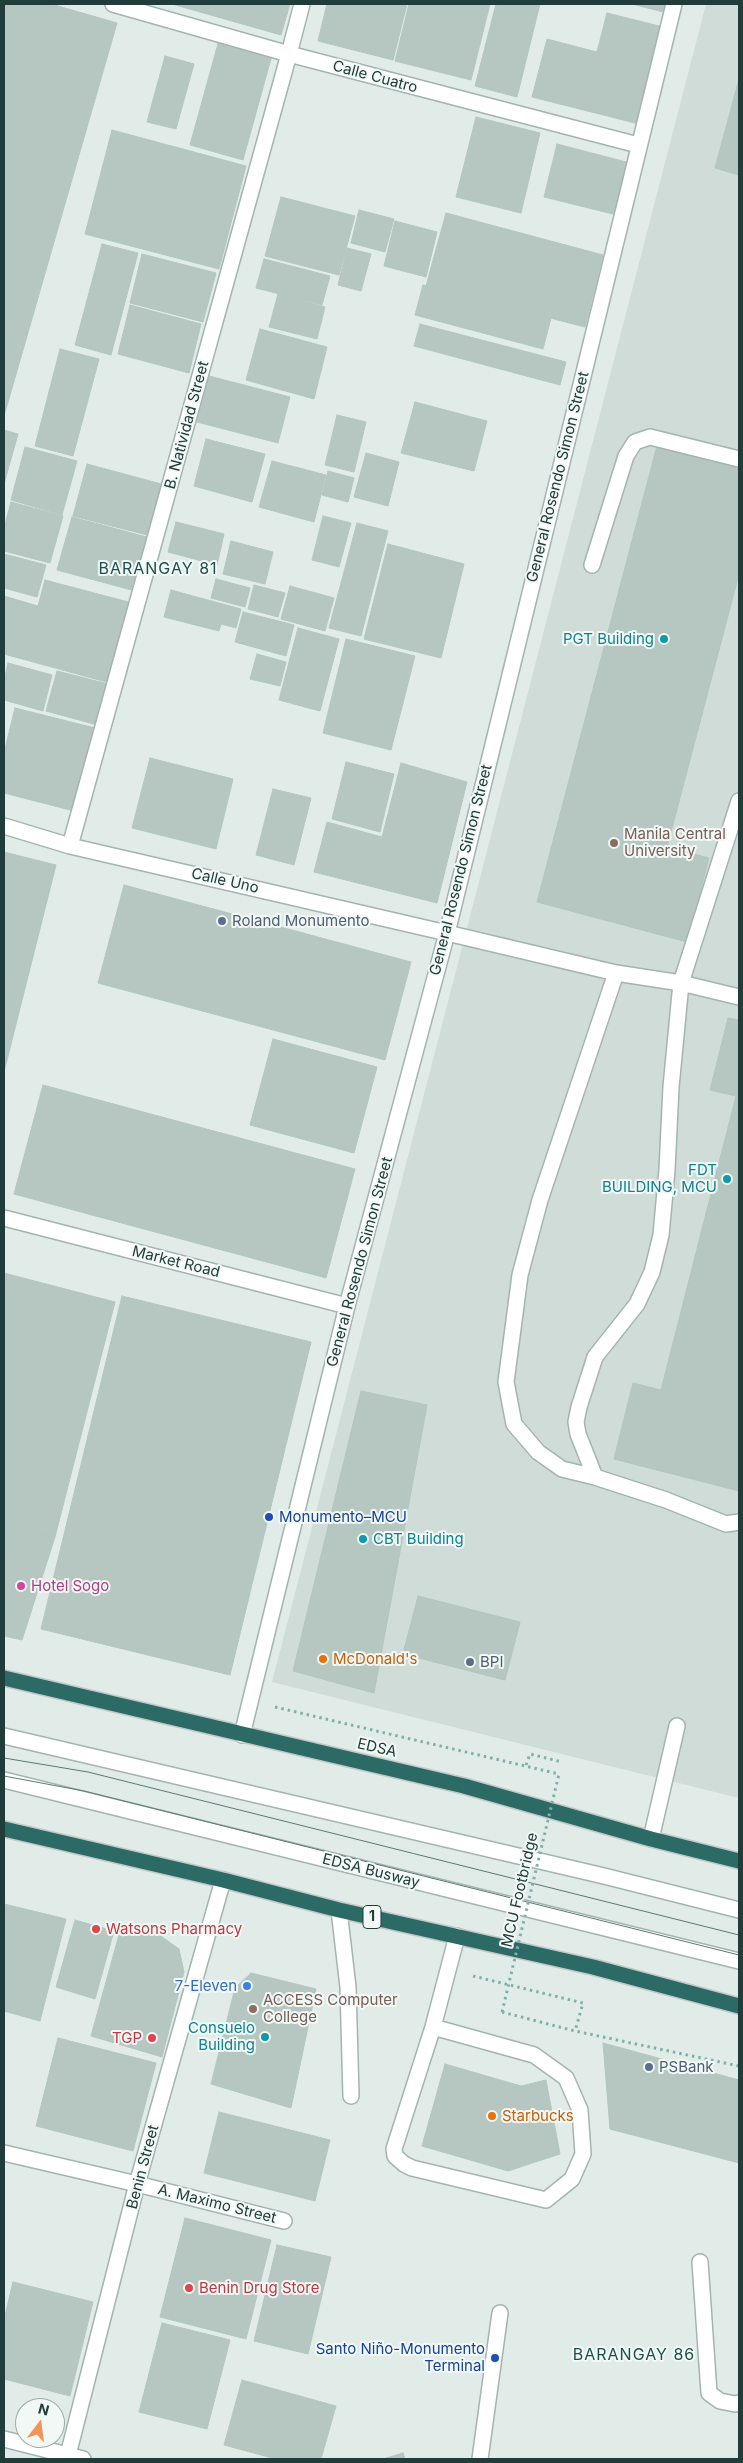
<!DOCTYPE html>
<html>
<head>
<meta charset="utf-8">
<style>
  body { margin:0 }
  #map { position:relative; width:743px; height:2463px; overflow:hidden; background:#e1ece9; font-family:Inter,sans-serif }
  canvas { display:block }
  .frame { position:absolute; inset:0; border:5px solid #213d39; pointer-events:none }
  .north { position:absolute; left:15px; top:2398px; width:50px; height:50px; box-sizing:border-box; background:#f2f8f6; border:1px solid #9eadaa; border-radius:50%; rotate:15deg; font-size:14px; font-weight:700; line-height:20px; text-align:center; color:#213d39 }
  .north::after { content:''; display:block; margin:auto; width:18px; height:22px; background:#f59356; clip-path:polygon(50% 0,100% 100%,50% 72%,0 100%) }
</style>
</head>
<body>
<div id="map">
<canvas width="743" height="2463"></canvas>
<div class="frame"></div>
<div class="north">N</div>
</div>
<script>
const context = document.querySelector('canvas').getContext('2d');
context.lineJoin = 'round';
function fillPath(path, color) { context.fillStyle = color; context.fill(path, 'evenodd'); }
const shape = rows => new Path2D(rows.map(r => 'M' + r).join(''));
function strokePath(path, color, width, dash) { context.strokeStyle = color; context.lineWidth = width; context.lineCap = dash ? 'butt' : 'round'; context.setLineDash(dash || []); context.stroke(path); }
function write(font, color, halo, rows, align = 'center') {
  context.font = font + ' Inter,sans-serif'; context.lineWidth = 4; context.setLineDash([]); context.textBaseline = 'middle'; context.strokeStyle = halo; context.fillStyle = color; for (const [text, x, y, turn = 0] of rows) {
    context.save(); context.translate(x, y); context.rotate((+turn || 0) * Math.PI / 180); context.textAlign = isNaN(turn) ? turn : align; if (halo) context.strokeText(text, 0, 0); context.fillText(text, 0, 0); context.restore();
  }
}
fillPath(shape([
  [706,4,739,4,739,1798,272,1682]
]), '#cfdcd8');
const building = shape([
  [4,4,51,4,117,23,4,416,4,4],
  [172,4,290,4,281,35,172,4],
  [327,4,407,4,393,60,318,41,327,4],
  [409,4,490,4,471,80,395,61,409,4],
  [496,4,540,4,517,97,475,86,496,4],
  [632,4,669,4,667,13,632,4],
  [607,13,663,27,639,124,532,97,547,39,597,52,607,13],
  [219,40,272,55,243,160,190,145,219,40],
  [165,56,194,64,176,129,147,122,165,56],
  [739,79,739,175,715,168,739,79],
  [476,117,540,133,521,213,456,197,476,117],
  [112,130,246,166,219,269,85,234,112,130],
  [557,144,630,163,617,215,544,197,557,144],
  [281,197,355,216,339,275,265,256,281,197],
  [359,210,394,219,385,252,351,243,359,210],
  [446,213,603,255,585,327,426,286,446,213],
  [395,221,437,232,426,277,384,266,395,221],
  [102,244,138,253,111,355,75,345,102,244],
  [347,248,371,254,361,291,338,285,347,248],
  [142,254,216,273,203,322,130,303,142,254],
  [264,259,330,276,322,305,256,288,264,259],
  [423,285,551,318,543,349,415,315,423,285],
  [278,294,325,307,317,339,269,327,278,294],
  [130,305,201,324,189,373,118,354,130,305],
  [420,324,566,362,560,385,414,346,420,324],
  [260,329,327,347,314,399,246,380,260,329],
  [60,349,99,359,73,456,35,446,60,349],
  [209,376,290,397,278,443,197,422,209,376],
  [415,402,487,421,474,471,401,453,415,402],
  [337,415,366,422,354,472,325,465,337,415],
  [4,430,18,434,4,484,4,430],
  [206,439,265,454,252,502,194,486,206,439],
  [658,442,739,463,739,574,667,847,709,858,687,942,537,902,658,442],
  [25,447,77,461,62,515,11,500,25,447],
  [366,453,399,462,388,506,354,497,366,453],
  [272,461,326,475,314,522,259,507,272,461],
  [87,464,165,485,151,536,73,516,87,464],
  [328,471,354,478,348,502,322,495,328,471],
  [11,502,63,516,50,563,4,551,4,528,11,502],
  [323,516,351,523,339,567,312,560,323,516],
  [72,517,154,539,139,592,57,570,72,517],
  [176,522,224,534,217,565,168,552,176,522],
  [357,523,388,531,361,636,329,628,357,523],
  [231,541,273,552,265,584,223,574,231,541],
  [388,544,464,564,441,658,364,639,388,544],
  [4,554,46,565,37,597,4,588,4,554],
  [216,579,250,588,245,607,211,598,216,579],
  [45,580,132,603,110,683,4,654,4,596,38,606,45,580],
  [254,585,285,593,278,617,248,609,254,585],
  [290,586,334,598,325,631,281,619,290,586],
  [171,590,241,609,236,628,221,624,219,631,164,617,171,590],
  [243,612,294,625,286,656,235,642,243,612],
  [298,628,339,639,320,711,279,700,298,628],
  [346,639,415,656,391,750,323,733,346,639],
  [257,654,286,662,280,686,250,679,257,654],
  [8,663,52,675,43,711,4,700,4,681,8,663],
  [57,671,112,685,101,726,46,711,57,671],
  [15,708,95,728,74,811,4,793,4,753,15,708],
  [150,758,233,779,216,849,132,828,150,758],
  [346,762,394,774,380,832,332,819,346,762],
  [401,763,467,782,437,903,314,872,327,822,382,837,401,763],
  [273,789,311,798,294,865,256,855,273,789],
  [4,852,56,865,4,1072,4,852],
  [124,885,411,962,385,1060,98,983,124,885],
  [728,1018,739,1020,739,1491,614,1459,633,1383,661,1390,736,1096,710,1090,728,1018],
  [273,1039,377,1067,354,1153,250,1125,273,1039],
  [43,1085,355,1169,326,1278,14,1194,43,1085],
  [4,1273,115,1302,55,1537,4,1524,4,1273],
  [122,1296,311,1342,230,1675,41,1629,122,1296],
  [361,1391,427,1405,374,1693,293,1671,361,1391],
  [4,1524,55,1537,22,1640,4,1636,4,1524],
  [418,1596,520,1622,505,1680,403,1654,418,1596],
  [4,1904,66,1919,40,2021,4,2011,4,1904],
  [75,1920,114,1931,95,1999,56,1987,75,1920],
  [122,1924,158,1934,179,1949,184,1972,162,2057,91,2036,122,1924],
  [251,1973,316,1989,291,2108,211,2084,235,1988,251,1973],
  [58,2038,156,2063,133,2151,36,2126,58,2038],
  [603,2043,739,2080,739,2163,610,2129,603,2043],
  [445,2064,521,2086,546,2080,560,2154,508,2171,422,2146,445,2064],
  [219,2112,330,2140,315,2201,204,2173,219,2112],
  [185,2218,271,2240,246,2339,160,2317,185,2218],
  [277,2245,331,2257,308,2354,254,2341,277,2245],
  [13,2282,93,2302,70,2396,4,2379,4,2320,13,2282],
  [162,2323,230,2340,207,2429,139,2412,162,2323],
  [242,2380,336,2406,321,2459,276,2459,224,2445,242,2380],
  [403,2453,405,2459,383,2459,403,2453]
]);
fillPath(building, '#b6c7c2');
strokePath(building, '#b3c6c1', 1);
const lane = shape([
  [289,54,302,4],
  [592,565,626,456,635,442,650,437,739,459],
  [739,801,681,983,739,997],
  [447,933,616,973],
  [4,1218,347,1306],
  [595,1477,562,1469,538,1452,514,1424,506,1382,520,1275,540,1200,616,973,681,983,671,1087,667,1170,661,1235,652,1272,637,1304,595,1357,579,1407,576,1422,578,1434,595,1477,666,1500,726,1524,739,1522],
  [4,1736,604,1876,739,1910],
  [4,1780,739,1961],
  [651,1839,677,1726],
  [339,1910,348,1987,351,2096],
  [433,2027,534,2055,566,2078,580,2110,583,2154,572,2179,546,2200,412,2168,404,2164,395,2156,394,2149,433,2027,457,1936],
  [700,2262,709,2393,720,2401,735,2404,739,2403],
  [480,2459,500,2313]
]);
const street = shape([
  [113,4,289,54,638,145],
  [4,826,70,846,447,933],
  [70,846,289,54],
  [242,1735,347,1306,447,933,674,4],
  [4,2153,137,2184,284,2221],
  [4,2439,83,2459],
  [68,2455,137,2184,223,1880]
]);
const highway = shape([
  [4,1678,464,1786,651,1839,739,1861],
  [4,1829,223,1880,339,1910,593,1967,739,2006]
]);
strokePath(lane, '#a4b4b1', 18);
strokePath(street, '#a4b4b1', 18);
strokePath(highway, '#c1c9c8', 18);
strokePath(shape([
  [275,1707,559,1774],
  [526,1765,530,1754,562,1762],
  [473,1976,583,2003,575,2031],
  [502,2012,575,2031,739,2066]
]), '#81b0a8', 3, [2.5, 4]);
strokePath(lane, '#fff', 15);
strokePath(street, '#fff', 15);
strokePath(highway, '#2c6a66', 15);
strokePath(shape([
  [4,1758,88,1772,739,1935],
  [4,1776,84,1791,739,1955]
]), '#5b7975', 1);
strokePath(shape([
  [502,2012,559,1774]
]), '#81b0a8', 3, [2.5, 4]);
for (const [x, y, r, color] of [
  [664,639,5,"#0f9aa8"],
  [614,843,5,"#8d6e63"],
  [222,921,5,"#5c6f8a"],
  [727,1179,5,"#0f9aa8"],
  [269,1517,5,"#1a4fb4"],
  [363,1539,5,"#0f9aa8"],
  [21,1586,5,"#d1479c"],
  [323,1659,5,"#e8710a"],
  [470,1662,5,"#5c6f8a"],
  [96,1929,5,"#e0444e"],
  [247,1986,5,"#3f7fe0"],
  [253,2009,5,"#8d6e63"],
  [265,2037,5,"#0f9aa8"],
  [152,2038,5,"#e0444e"],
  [649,2067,5,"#5c6f8a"],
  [492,2116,5,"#e8710a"],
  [189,2288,5,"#e0444e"],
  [495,2358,5,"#1a4fb4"]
]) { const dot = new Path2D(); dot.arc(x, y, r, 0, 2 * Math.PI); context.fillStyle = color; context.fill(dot); strokePath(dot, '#f2f8f6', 2); }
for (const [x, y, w] of [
  [372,1917,18]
]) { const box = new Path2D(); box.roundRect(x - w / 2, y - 11.5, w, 23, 4); context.fillStyle = '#f2f8f6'; context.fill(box); strokePath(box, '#213d39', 1); }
write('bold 14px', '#213d39', null, [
  ["1",372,1917]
]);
write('15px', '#213d39', '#f2f8f6', [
  ["Calle Cuatro",375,77,15],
  ["B. Natividad Street",187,425,-75],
  ["General Rosendo Simon Street",558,477,-76],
  ["General Rosendo Simon Street",461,870,-76],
  ["Calle Uno",225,881,13],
  ["Market Road",176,1262,14],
  ["General Rosendo Simon Street",360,1262,-75],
  ["EDSA",377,1748,13],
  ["EDSA Busway",371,1871,14],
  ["MCU Footbridge",520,1890,-77],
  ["Benin Street",143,2167,-75],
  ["A. Maximo Street",217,2204,14]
]);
write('15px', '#0d838f', '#f2f8f6', [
  ["PGT Building",654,639],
  ["FDT",717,1170],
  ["BUILDING, MCU",717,1187],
  ["CBT Building",373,1539,"left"],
  ["Consuelo",255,2028],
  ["Building",255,2045]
], 'right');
write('15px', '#785e54', '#f2f8f6', [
  ["Manila Central",624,834],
  ["University",624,851],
  ["ACCESS Computer",263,2000],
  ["College",263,2017]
], 'left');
write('15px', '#4e5e75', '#f2f8f6', [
  ["Roland Monumento",232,921],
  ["BPI",480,1662],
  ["PSBank",659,2067]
], 'left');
write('15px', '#164399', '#f2f8f6', [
  ["Monumento–MCU",279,1517],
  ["Santo Niño-Monumento",485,2349,"right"],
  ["Terminal",485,2366,"right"]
], 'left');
write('15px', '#b23c85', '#f2f8f6', [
  ["Hotel Sogo",31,1586]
], 'left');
write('15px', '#c56008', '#f2f8f6', [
  ["McDonald's",333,1659],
  ["Starbucks",502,2116]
], 'left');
write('15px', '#be3a42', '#f2f8f6', [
  ["Watsons Pharmacy",106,1929],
  ["TGP",142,2038,"right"],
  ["Benin Drug Store",199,2288]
], 'left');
write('15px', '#366cbe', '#f2f8f6', [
  ["7-Eleven",237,1986]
], 'right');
context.letterSpacing = '1px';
write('16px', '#1c504a', '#f2f8f6', [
  ["BARANGAY 81",158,569],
  ["BARANGAY 86",634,2355]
]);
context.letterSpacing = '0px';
</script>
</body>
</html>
